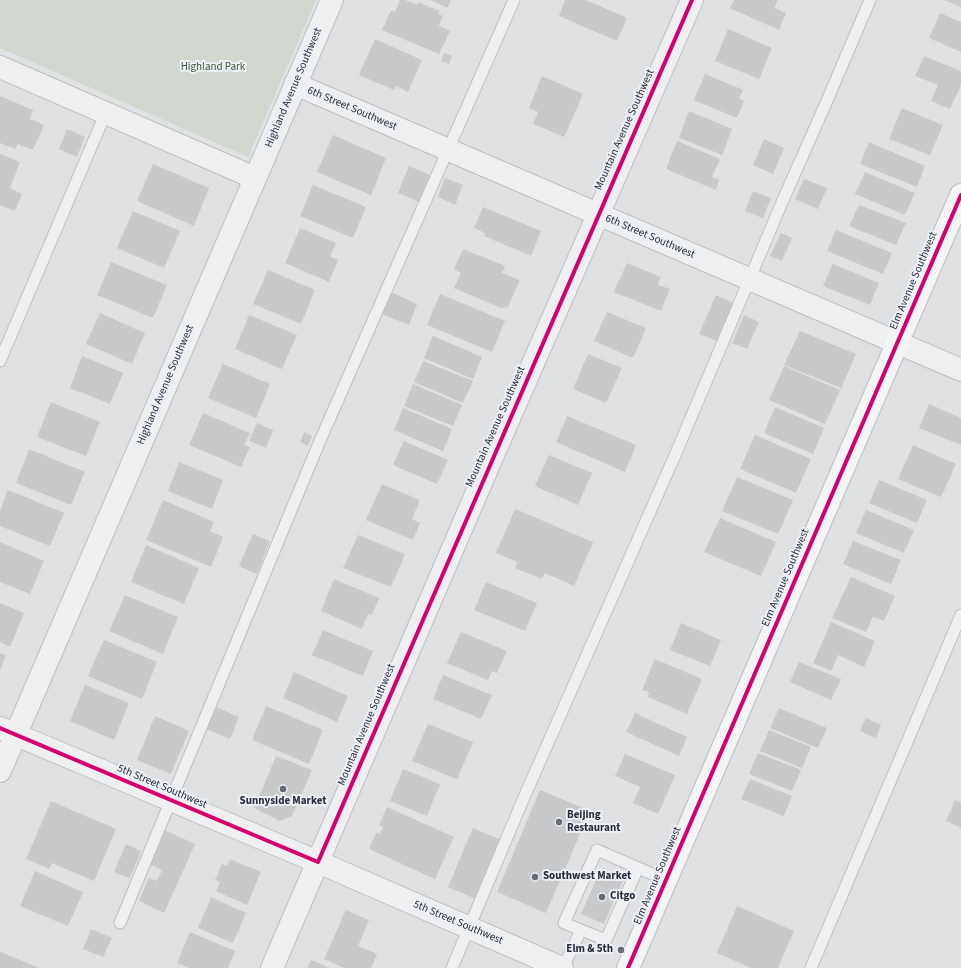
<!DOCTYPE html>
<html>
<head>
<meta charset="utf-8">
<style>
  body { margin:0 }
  canvas { display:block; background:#dfe1e3 }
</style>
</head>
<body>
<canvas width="961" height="968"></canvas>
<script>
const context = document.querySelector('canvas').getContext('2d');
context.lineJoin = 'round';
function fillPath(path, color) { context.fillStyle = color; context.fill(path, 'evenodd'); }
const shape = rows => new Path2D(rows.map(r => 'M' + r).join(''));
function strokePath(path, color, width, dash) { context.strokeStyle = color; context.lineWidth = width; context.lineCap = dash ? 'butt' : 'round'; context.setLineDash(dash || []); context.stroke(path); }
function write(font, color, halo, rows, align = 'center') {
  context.font = font + ' "Source Sans 3",sans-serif'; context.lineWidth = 4; context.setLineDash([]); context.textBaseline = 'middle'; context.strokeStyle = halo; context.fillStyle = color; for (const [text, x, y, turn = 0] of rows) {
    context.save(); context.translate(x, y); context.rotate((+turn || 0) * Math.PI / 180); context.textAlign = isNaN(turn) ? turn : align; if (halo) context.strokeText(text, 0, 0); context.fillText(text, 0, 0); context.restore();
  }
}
fillPath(shape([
  [0,0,316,0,248,157,0,48]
]), '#d0d7cf');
fillPath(shape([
  [400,0,405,0,417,5,418,2,440,11,438,14,443,16,439,26,450,31,439,54,382,30,391,10,395,12],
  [430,0,451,0,448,8],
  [565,0,586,0,627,18,617,41,559,16],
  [734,0,778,0,774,8,786,13,779,30,730,8],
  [944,0,961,0,961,7],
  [940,13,961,22,961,52,929,38],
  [728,29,772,48,759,79,715,61],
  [375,39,422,60,408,92,396,86,394,90,359,75],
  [444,53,452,56,449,64,441,61],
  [924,56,961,71,961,85,950,109,931,101,938,85,915,76],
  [705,74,743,90,739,98,744,101,737,118,694,100],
  [542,76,583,94,564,137,533,124,538,112,529,108],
  [0,96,33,110,30,119,44,125,33,150,18,144,15,149,0,143],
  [902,108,943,125,930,155,889,139],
  [689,111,732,129,722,155,679,138],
  [67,129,85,137,77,157,59,149],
  [333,135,386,158,371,195,317,172],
  [764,139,784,148,773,174,753,165],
  [677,141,720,159,712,177,719,180,716,190,666,169],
  [869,142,925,166,917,187,860,164],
  [0,154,20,162,10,188,22,194,15,211,0,205],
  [153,164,209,188,194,226,137,201],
  [409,166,430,175,419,202,398,193],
  [865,172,915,193,905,215,855,194],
  [445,178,463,185,455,205,438,197],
  [804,179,827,188,818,209,795,199],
  [313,185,366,207,353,238,300,216],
  [753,191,771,198,763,218,745,211],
  [859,205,906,223,896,245,849,226],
  [483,207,541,231,531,256,484,236,485,233,474,228],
  [133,211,180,231,164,268,117,248],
  [300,228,336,243,330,257,338,260,329,282,285,263],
  [836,230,892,253,883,274,827,251],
  [781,233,792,238,782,261,770,256],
  [463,249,505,266,502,273,520,280,508,307,501,308,454,288,461,273,454,269],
  [111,262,167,285,153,318,97,295],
  [627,263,661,277,658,285,670,289,661,311,614,292],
  [833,264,879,283,870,305,823,286],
  [268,270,315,290,301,324,253,304],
  [391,292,417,304,409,325,382,314],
  [440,294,505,321,492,352,427,325],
  [716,295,733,303,717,341,699,334],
  [607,312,646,328,633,358,594,341],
  [100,313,145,333,132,364,86,344],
  [249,315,297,335,282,369,235,349],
  [744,315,759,322,747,349,732,343],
  [800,331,856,354,841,388,784,365],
  [433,336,482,357,473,379,424,358],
  [588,354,622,368,606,403,573,389],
  [82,356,123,373,110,404,70,388],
  [423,361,473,381,463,403,414,382],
  [223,364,270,384,256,418,208,398],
  [784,366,840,390,825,424,769,400],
  [413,384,462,405,453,426,404,406],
  [51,402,100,422,86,456,37,437],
  [929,404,961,418,961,445,919,428],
  [775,407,824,428,813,454,764,433],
  [403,408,452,429,443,451,394,430],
  [203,413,250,433,244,445,250,447,241,467,189,445],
  [567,416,636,445,625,472,556,442],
  [257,423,273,430,266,448,249,441],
  [304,432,312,436,308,446,300,442],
  [755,435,811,459,796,493,740,469],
  [404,441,448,460,437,484,393,465],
  [913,445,956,464,941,497,898,479],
  [29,449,85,472,71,505,16,483],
  [549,455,592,473,578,505,535,486],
  [179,462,223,480,212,509,168,491],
  [737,477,793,500,778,534,722,511],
  [879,480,927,500,917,523,869,503],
  [382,484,420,500,412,519,420,523,413,540,366,520],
  [8,490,64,513,50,546,0,526,0,511],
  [163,500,214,522,210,531,223,537,211,567,146,540],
  [515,509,593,542,574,586,545,573,542,579,515,568,517,562,496,553],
  [866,510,914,530,904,553,856,533],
  [720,518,776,542,761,576,704,552],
  [253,534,270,541,257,574,239,566],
  [358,535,405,554,391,587,343,568],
  [853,541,901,560,891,584,843,564],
  [0,542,44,561,30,594,0,582],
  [146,545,199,568,184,604,131,582],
  [851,577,895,596,884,621,873,617,866,632,832,618],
  [334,579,379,598,372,615,368,614,362,629,321,611],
  [486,582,537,603,525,631,474,610],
  [125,595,178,617,163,654,109,631],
  [0,603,24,613,10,647,0,642],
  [831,622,875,641,864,667,838,655,831,671,813,663],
  [681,623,721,640,710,666,670,650],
  [323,630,373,651,363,676,312,655],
  [461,632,507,651,497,673,492,671,488,680,447,663],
  [104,640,157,662,142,699,88,676],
  [0,653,6,655,0,670],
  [655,659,702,679,687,714,648,697,649,692,642,690],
  [799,662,841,679,831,700,790,682],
  [294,672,348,696,337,722,283,698],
  [443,675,492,695,481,719,433,699],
  [85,685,129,703,114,740,70,721],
  [266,706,323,730,309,764,252,740],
  [216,707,239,717,230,739,206,729],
  [779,708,827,728,818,748,770,728],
  [635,713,687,737,679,756,626,732],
  [155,716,189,731,171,774,137,760],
  [866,718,881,725,876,738,860,731],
  [428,724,473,742,457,779,412,761],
  [769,730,811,747,802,768,760,751],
  [758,753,801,770,792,791,749,774],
  [625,754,675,775,658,814,633,803,640,787,615,776],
  [276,756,312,770,292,816,280,821,254,808],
  [403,769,440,784,427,816,390,801],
  [750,779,792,796,784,816,741,799],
  [540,790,590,811,546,913,497,892],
  [955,800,961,803,961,828,946,821],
  [51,801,116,829,94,881,52,863,49,869,26,859],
  [387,807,454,837,435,879,369,849,376,833,380,834,383,827,379,825],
  [473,828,501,840,476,899,448,887],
  [164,830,195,844,164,913,139,901,149,878,157,881,162,870,149,864],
  [126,844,141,851,130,878,114,872],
  [230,859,261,872,247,905,216,891,220,882,215,880,222,864,227,866],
  [601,869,623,880,604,924,581,914],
  [35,871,83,892,68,926,20,906],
  [211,897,246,913,233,943,198,928],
  [737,906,794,931,778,968,751,968,717,953],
  [346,910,369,920,358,946,377,954,371,968,344,968,324,959],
  [91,929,112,938,103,957,83,949],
  [190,932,235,951,228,968,189,968,177,963],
  [0,952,40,968,0,968],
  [311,960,330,968,307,968]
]), '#c7c9cb');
const service = shape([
  [0,361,106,112],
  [120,923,319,443,514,0],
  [581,930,606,940,638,868],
  [452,968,522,802,676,453,783,200,826,103,870,0],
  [563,968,581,930,564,923,597,850,666,880],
  [811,968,961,615]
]);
const minor = shape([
  [0,67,255,178],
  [295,84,961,370],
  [0,728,318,862,562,968],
  [0,771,332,0],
  [272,968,490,462,692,0]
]);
const primary = shape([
  [628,968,961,195]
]);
strokePath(service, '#bdbfc1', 13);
strokePath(minor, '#bdbfc1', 24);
strokePath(primary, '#bcbec0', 24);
strokePath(service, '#eeeff0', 11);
strokePath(minor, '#eeeff0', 22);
strokePath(primary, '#f3f4f4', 22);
strokePath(shape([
  [0,728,318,862,692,0],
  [628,968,961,195]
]), '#d6006c', 4);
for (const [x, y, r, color] of [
  [283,789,4,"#686d75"],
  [559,822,4,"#686d75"],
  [535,877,4,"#686d75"],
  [602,897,4,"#686d75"],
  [621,950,4,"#686d75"]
]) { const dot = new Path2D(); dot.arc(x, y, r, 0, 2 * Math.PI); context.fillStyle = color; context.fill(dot); strokePath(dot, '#eceff3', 1.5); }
write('11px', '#3e5437', '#eceff3', [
  ["Highland Park",213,68]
]);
write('11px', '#282f3a', '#eceff3', [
  ["Highland Avenue Southwest",294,88,-67],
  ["6th Street Southwest",352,109,23],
  ["Mountain Avenue Southwest",625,130,-66],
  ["6th Street Southwest",650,237,23],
  ["Elm Avenue Southwest",914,281,-67],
  ["Highland Avenue Southwest",166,385,-67],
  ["Mountain Avenue Southwest",496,427,-66],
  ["Elm Avenue Southwest",786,578,-67],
  ["Mountain Avenue Southwest",367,725,-67],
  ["5th Street Southwest",162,787,23],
  ["Elm Avenue Southwest",658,876,-67],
  ["5th Street Southwest",458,923,23]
]);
write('bold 11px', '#282f3a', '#eceff3', [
  ["Sunnyside Market",283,802,"center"],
  ["Beijing",567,816],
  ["Restaurant",567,829],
  ["Southwest Market",543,877],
  ["Citgo",610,897],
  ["Elm & 5th",613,950,"right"]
], 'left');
</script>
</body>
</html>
